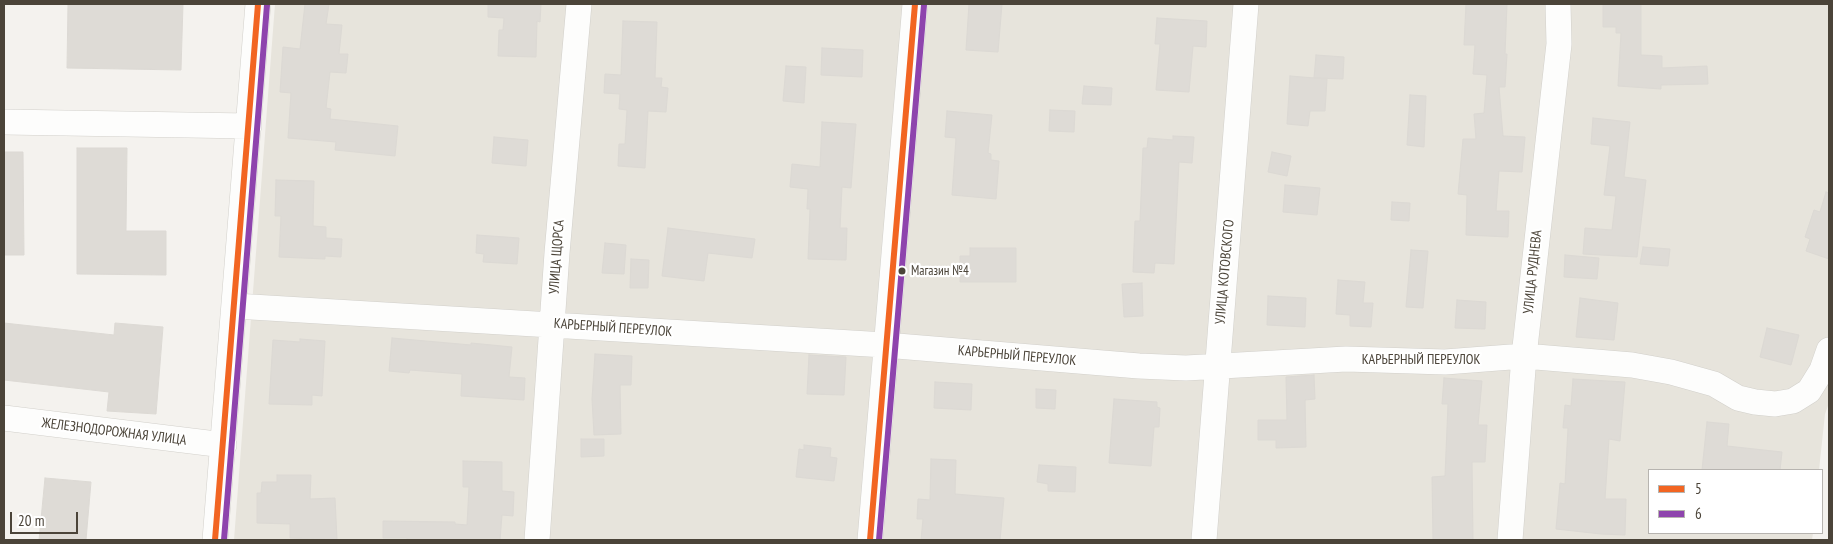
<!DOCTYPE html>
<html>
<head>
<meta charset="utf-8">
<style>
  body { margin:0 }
  #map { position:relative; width:1833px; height:544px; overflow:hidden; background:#f4f2ee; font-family:"PT Sans Narrow",sans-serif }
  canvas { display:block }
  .frame { position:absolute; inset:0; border:5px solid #4b4439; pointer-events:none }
  .legend { position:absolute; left:1648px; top:469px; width:175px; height:65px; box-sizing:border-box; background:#fff; border:1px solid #b7b4b0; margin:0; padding:6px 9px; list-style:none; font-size:15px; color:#4b4439 }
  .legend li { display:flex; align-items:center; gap:10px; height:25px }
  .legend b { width:25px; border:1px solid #b7b4b0 }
  .scale { position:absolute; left:10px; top:512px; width:68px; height:22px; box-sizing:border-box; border:2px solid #4b4439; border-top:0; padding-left:6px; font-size:15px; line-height:18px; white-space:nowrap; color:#4b4439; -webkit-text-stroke:4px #fff; paint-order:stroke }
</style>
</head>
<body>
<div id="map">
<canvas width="1833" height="544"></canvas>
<div class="frame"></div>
<ul class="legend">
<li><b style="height:6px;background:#f26522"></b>5</li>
<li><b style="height:6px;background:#8e44ad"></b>6</li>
</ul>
<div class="scale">20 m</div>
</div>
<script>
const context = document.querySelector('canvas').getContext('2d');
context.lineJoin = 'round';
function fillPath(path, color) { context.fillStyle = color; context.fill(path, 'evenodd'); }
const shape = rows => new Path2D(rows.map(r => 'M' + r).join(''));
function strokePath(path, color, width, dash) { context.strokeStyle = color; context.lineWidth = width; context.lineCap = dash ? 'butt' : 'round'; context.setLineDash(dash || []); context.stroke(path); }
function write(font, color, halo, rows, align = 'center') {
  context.font = font + ' "PT Sans Narrow",sans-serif'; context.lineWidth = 4.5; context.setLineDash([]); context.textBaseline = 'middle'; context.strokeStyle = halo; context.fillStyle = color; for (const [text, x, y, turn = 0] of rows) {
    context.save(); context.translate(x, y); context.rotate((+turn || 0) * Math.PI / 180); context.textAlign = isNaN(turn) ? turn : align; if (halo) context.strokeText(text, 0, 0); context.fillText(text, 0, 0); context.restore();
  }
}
fillPath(shape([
  [275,4,1829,4,1829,403,1825,414,1819,470,1649,470,1649,533,1813,533,1812,540,234,540]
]), '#e7e4dc');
const building = shape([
  [68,4,183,4,181,70,67,68,68,4],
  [305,4,329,4,326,24,342,25,339,54,348,54,346,73,330,72,326,108,331,109,330,119,398,126,395,156,335,150,336,142,288,138,291,93,280,92,283,47,300,49,305,4],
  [488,4,541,4,540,22,537,21,536,57,498,56,499,30,503,30,504,18,488,17,488,4],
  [969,4,1002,4,998,52,966,50,969,4],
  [1466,4,1507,4,1505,54,1507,54,1505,87,1499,87,1503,136,1525,137,1522,172,1499,171,1496,211,1509,211,1508,237,1466,235,1467,195,1458,194,1463,139,1476,139,1474,114,1484,113,1487,75,1473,74,1475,45,1464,45,1466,4],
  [1603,4,1641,4,1641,55,1662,56,1662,68,1707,66,1708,84,1661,85,1661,89,1618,86,1621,33,1616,33,1616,27,1603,27,1603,4],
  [1157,18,1207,21,1206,47,1193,46,1189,92,1156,90,1160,44,1155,44,1157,18],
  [623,21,657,22,655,78,662,78,661,87,668,88,666,112,648,111,645,168,618,166,619,144,625,144,627,110,619,109,620,94,604,93,605,74,621,75,623,21],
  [822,48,863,50,862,77,821,75,822,48],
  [1316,55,1344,57,1343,79,1314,78,1316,55],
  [786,66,806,67,804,103,783,101,786,66],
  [1290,76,1327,79,1325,111,1310,111,1308,126,1287,124,1290,76],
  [1084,86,1112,88,1111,105,1082,104,1084,86],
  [1410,95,1426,96,1424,147,1407,145,1410,95],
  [1050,110,1075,111,1074,132,1049,131,1050,110],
  [947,111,992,115,988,153,991,154,991,160,999,161,996,199,952,195,956,138,945,137,947,111],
  [1593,118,1630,122,1624,177,1646,180,1637,257,1583,254,1585,228,1612,230,1616,196,1604,195,1610,146,1591,144,1593,118],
  [822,122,856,124,851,188,842,187,840,228,847,228,846,260,808,259,810,209,807,209,808,189,790,187,792,164,820,167,822,122],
  [1173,136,1194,137,1192,163,1179,162,1174,264,1155,263,1154,273,1133,272,1135,221,1140,221,1143,148,1147,148,1148,138,1173,140,1173,136],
  [494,137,528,140,526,166,492,163,494,137],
  [77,148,127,148,126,231,166,231,166,275,77,274,77,148],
  [4,152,23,152,24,255,4,255,4,152],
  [1272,152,1291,156,1287,176,1268,172,1272,152],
  [276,180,314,181,313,226,326,227,326,238,342,239,341,257,325,256,325,259,279,257,281,216,275,216,276,180],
  [1285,185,1320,188,1317,215,1283,212,1285,185],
  [1826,192,1829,193,1829,259,1806,251,1810,239,1805,237,1814,210,1820,212,1826,192],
  [1392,202,1410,203,1409,221,1391,220,1392,202],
  [668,228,755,239,752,258,708,253,704,281,662,276,668,228],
  [477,235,519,238,517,264,483,262,484,254,476,253,477,235],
  [605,243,626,245,624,274,602,273,605,243],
  [1643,247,1670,249,1668,266,1640,264,1643,247],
  [970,248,1016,248,1016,282,960,282,960,256,970,256,970,248],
  [1411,250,1428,251,1423,308,1406,307,1411,250],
  [1565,255,1599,258,1597,279,1564,277,1565,255],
  [631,259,649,260,648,288,630,288,631,259],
  [1338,280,1365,282,1363,303,1373,303,1371,327,1350,326,1350,315,1336,314,1338,280],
  [1142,283,1143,316,1124,317,1122,284,1142,283],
  [1268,296,1306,298,1305,327,1267,325,1268,296],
  [1580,298,1618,303,1614,340,1576,337,1580,298],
  [1457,300,1486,302,1485,329,1455,328,1457,300],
  [4,323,114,335,115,323,163,327,156,414,107,411,109,392,4,380,4,323],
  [1767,328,1799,335,1791,365,1760,357,1767,328],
  [392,338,471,345,471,343,512,347,509,377,525,378,524,400,461,396,462,374,410,370,409,373,389,371,392,338],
  [300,339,325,341,322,396,312,395,312,405,269,404,273,340,300,342,300,339],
  [595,354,632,356,631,385,620,385,621,434,594,435,592,399,595,354],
  [809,355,846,357,844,395,807,394,809,355],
  [1314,375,1315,399,1305,400,1306,447,1276,448,1276,440,1258,440,1258,420,1287,420,1286,377,1314,375],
  [1444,378,1482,381,1478,425,1487,425,1485,462,1472,462,1473,540,1433,540,1432,477,1445,476,1448,404,1442,404,1444,378],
  [1573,379,1625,382,1620,441,1609,439,1605,499,1626,499,1625,535,1601,534,1556,529,1560,483,1565,484,1568,428,1563,428,1565,405,1571,406,1573,379],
  [935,382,972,384,971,410,934,408,935,382],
  [1036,389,1056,390,1055,409,1036,408,1036,389],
  [1114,399,1157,402,1157,407,1160,408,1159,427,1154,427,1151,466,1109,463,1114,399],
  [1707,422,1729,424,1727,446,1782,452,1780,470,1702,470,1707,422],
  [581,439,604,439,604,456,581,457,581,439],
  [804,445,831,448,830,457,837,458,834,481,796,477,799,449,804,450,804,445],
  [931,459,956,460,955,494,1004,498,1000,540,921,540,923,519,917,519,918,499,930,500,931,459],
  [463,461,502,462,502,491,514,492,513,516,502,515,500,540,407,540,407,538,383,538,383,521,455,522,455,524,467,525,469,487,463,487,463,461],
  [1039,465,1076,467,1075,492,1048,491,1048,484,1037,482,1039,465],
  [277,475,311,475,310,499,335,498,337,540,290,538,290,524,257,523,257,493,261,493,262,482,277,482,277,475],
  [45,478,91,482,86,540,39,540,45,478]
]);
fillPath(building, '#dedbd6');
strokePath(building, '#dcd9d4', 1);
const minor = shape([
  [4,122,249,126],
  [235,306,885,345,1139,366,1186,368,1346,359,1445,362,1524,356,1632,365,1671,372,1714,384,1738,398,1755,402,1775,404,1793,401,1809,391,1822,370,1829,350],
  [4,418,224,445],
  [215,540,258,4],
  [537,540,557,253,579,4],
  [870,540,915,4],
  [1204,540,1246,4],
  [1510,540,1524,356,1559,44,1558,4]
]);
strokePath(minor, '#d2d0cb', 26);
strokePath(minor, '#fdfdfc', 25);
strokePath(shape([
  [215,540,258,4],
  [870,540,915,4]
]), '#f26522', 6);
strokePath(shape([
  [224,540,267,5],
  [879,540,924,5]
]), '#8e44ad', 6);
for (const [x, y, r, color] of [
  [902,271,4.5,"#4b4439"]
]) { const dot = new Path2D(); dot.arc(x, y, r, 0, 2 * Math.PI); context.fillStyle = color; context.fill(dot); strokePath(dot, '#fff', 2); }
write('13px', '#4b4439', '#fff', [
  ["Магазин №4",911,271]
], 'left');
write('14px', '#4b4439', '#fff', [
  ["УЛИЦА ЩОРСА",557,257,-86],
  ["УЛИЦА КОТОВСКОГО",1225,272,-85],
  ["УЛИЦА РУДНЕВА",1533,272,-84],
  ["КАРЬЕРНЫЙ ПЕРЕУЛОК",613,328,4],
  ["КАРЬЕРНЫЙ ПЕРЕУЛОК",1017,356,5],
  ["КАРЬЕРНЫЙ ПЕРЕУЛОК",1421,360],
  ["ЖЕЛЕЗНОДОРОЖНАЯ УЛИЦА",114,432,7]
]);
</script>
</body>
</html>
